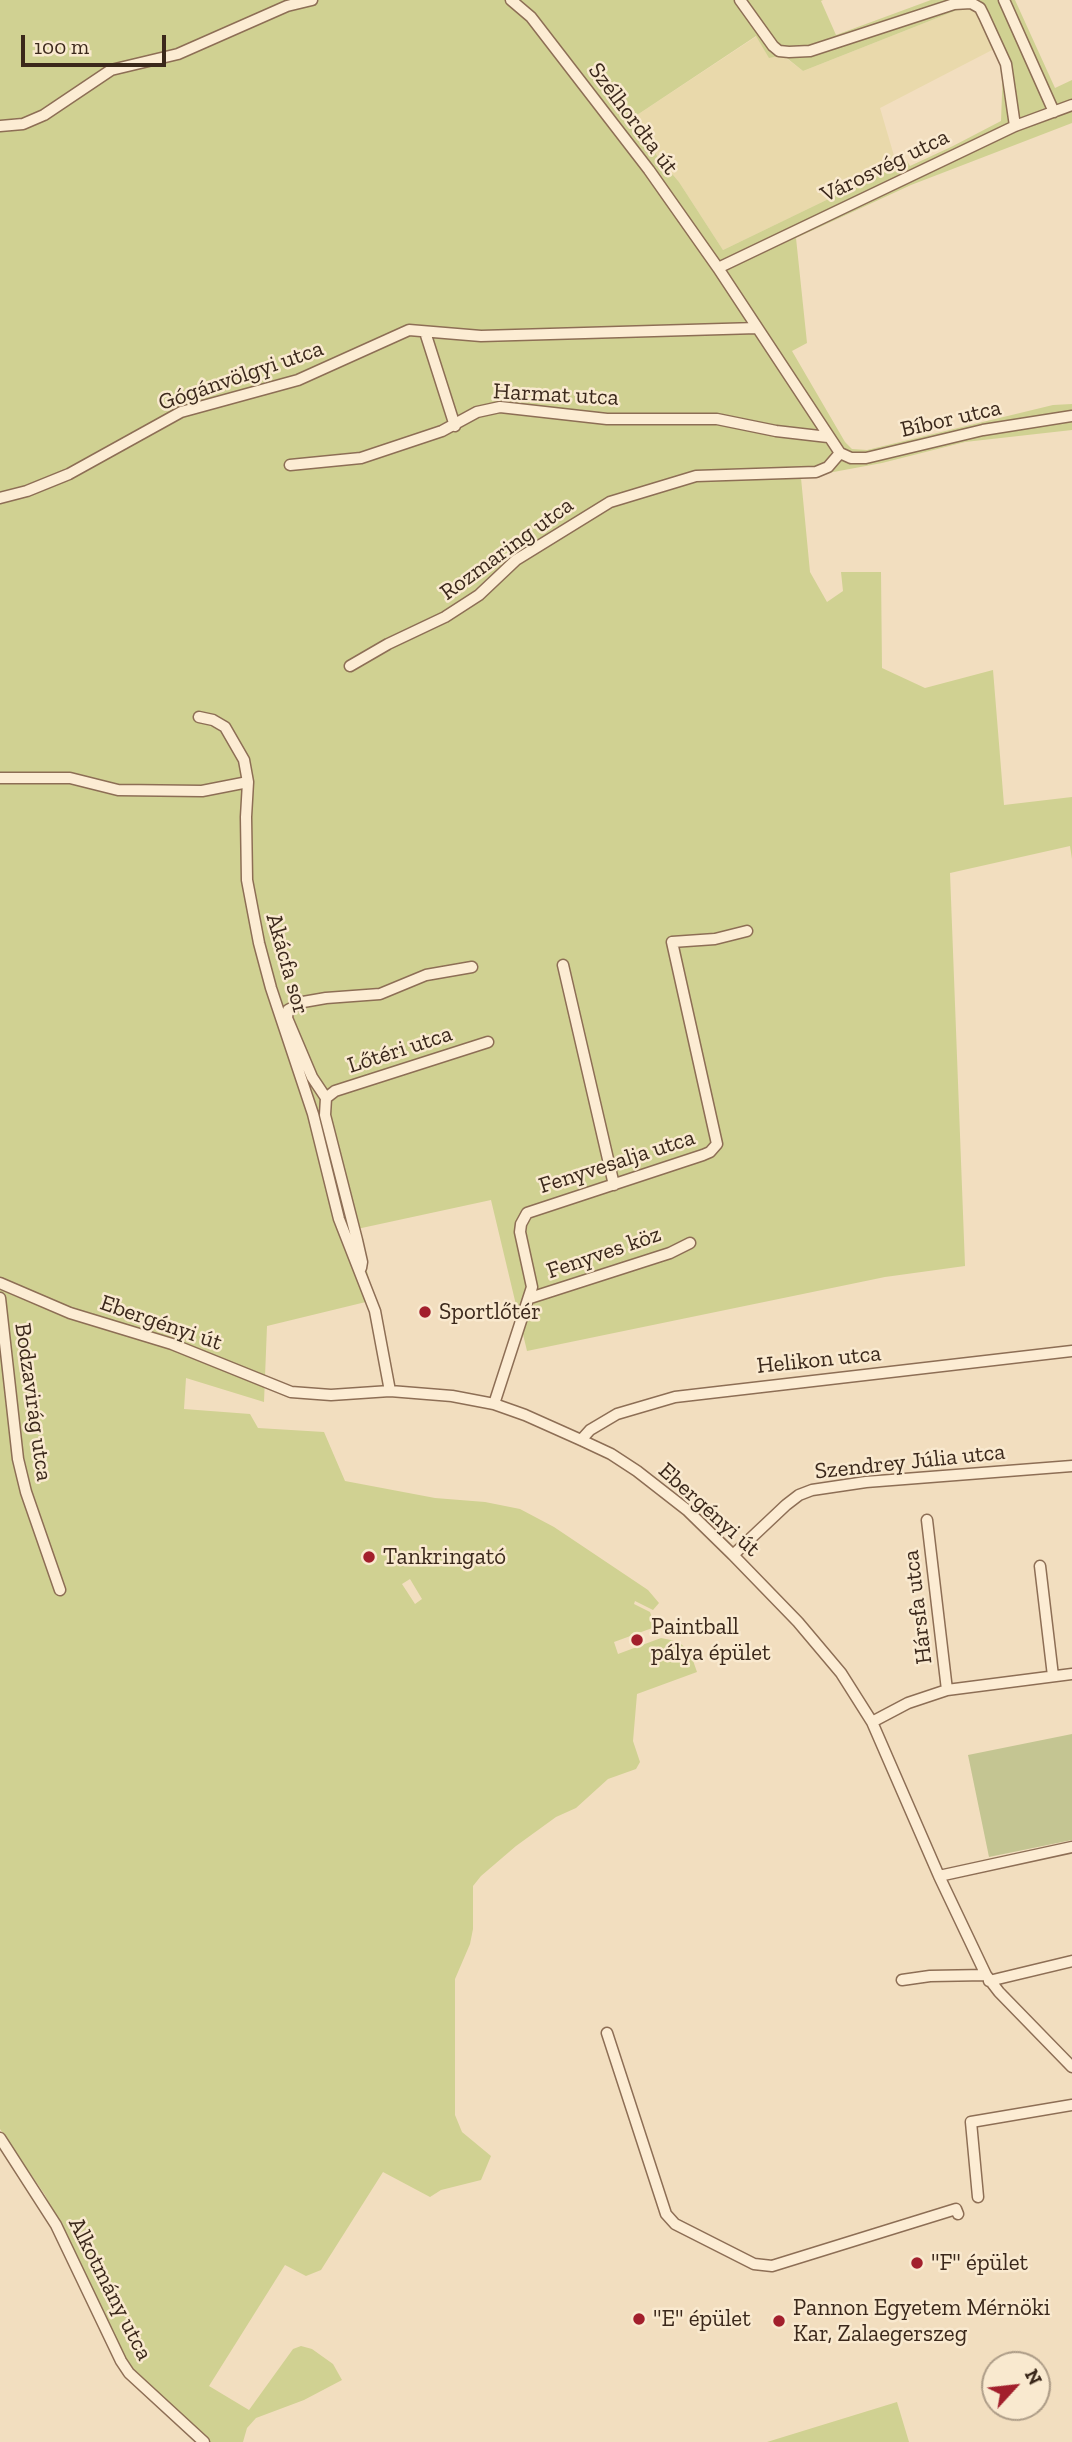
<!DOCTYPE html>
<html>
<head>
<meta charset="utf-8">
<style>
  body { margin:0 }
  #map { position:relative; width:1072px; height:2442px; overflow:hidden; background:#f2debf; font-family:"Zilla Slab",serif }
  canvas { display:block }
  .north { position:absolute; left:981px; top:2351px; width:70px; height:70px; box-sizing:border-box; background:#f9e9cf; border:2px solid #ad9c87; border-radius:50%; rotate:63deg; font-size:19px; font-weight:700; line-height:28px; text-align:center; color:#3b281b }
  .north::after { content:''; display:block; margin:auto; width:24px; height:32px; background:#a21f2c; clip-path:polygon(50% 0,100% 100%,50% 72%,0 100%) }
  .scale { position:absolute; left:21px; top:35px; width:145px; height:32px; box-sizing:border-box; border:4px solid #3b281b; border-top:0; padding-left:9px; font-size:21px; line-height:24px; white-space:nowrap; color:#3b281b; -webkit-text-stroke:5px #f9e9cf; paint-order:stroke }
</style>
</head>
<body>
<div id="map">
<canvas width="1072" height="2442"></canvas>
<div class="north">N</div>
<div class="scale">100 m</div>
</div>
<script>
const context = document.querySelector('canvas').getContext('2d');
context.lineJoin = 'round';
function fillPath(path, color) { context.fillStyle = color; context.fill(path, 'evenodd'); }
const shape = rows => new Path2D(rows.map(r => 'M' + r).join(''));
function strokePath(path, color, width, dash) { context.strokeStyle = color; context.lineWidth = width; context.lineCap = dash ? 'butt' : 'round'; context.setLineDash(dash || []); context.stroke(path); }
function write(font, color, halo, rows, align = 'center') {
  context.font = font + ' "Zilla Slab",serif'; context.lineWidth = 5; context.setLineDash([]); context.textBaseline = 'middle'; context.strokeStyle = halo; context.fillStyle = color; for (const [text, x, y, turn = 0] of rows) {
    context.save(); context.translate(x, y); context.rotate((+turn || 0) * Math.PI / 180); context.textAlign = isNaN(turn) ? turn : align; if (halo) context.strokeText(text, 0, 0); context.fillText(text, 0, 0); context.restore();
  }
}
fillPath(shape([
  [965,7,973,9,977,13,994,49,880,108,897,166,723,250,679,182,628,121,757,36,803,71]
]), '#e9d9ab');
fillPath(shape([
  [0,0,823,0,821,1,836,35,931,0,1015,0,1055,88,1072,80,1072,123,911,185,796,238,807,343,792,351,845,442,852,449,867,450,1053,405,1072,404,1072,430,965,442,882,463,801,478,810,572,827,602,843,591,841,572,881,572,882,668,925,688,993,670,1004,805,1072,797,1072,859,1070,846,950,873,965,1266,885,1277,527,1351,491,1200,357,1229,374,1300,267,1326,264,1402,186,1378,184,1409,250,1414,258,1428,324,1432,345,1481,435,1498,485,1502,520,1509,554,1527,648,1590,659,1603,653,1610,635,1601,634,1604,650,1612,655,1627,614,1642,618,1654,661,1638,671,1640,681,1644,690,1652,697,1672,637,1694,633,1741,640,1762,636,1769,608,1779,576,1808,556,1817,516,1846,481,1876,473,1886,473,1929,470,1944,455,1979,455,2115,462,2132,491,2156,481,2180,441,2190,430,2197,383,2172,321,2270,306,2276,285,2265,209,2386,249,2410,293,2349,301,2346,312,2349,333,2364,342,2380,304,2400,256,2418,247,2428,243,2442,208,2442,127,2366,45,2195,0,2129],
  [965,7,972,9,977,14,1003,67,1001,121,953,146,910,166,907,161,723,250,679,182,628,121,756,36,769,58,783,55,803,71],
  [410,1579,422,1599,415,1604,402,1584],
  [897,2402,909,2442,767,2442]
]), '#d0d192');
fillPath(shape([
  [1072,1734,1072,1840,989,1857,968,1755]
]), '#c4c592');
const minor = shape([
  [511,0,531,17,649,170,718,268,840,453,851,458,866,458,983,430,1072,416],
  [740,0,773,46,779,51,789,52,810,51,954,4,971,3,980,8,984,16,1006,64,1015,126],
  [1004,0,1054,112],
  [0,126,23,124,44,115,111,70,178,54,287,6,312,0],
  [718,268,1015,126,1072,105],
  [425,332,455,426],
  [290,465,361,458,442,431,477,412,500,407,607,419,717,419,776,431,828,437],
  [0,498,27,491,69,474,181,412,298,380,409,330,481,336,757,328],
  [350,666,388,644,445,617,479,595,516,560,610,502,696,476,816,472,828,467,840,453],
  [199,717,213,720,225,727,244,760,248,782,246,817,247,880,259,943,271,988,313,1114,339,1219,375,1311,390,1391],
  [0,778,70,778,118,790,202,791,248,782],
  [563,965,614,1185],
  [326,1098,335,1091,488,1042],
  [361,1268,362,1262,357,1240,325,1115,326,1098,312,1077,287,1018,288,1010,303,1002,326,998,380,994,426,975,472,967],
  [0,1283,70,1313,172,1344,291,1392,331,1395,390,1391,452,1396,494,1404,525,1415,581,1440,611,1454,637,1471,687,1510,733,1555,798,1622,841,1673,872,1722,939,1876,986,1975,999,1992,1072,2067],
  [0,1298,18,1459,26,1492,60,1590],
  [530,1298,670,1253,690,1243],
  [494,1404,532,1287,520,1232,521,1224,527,1213,703,1155,710,1152,717,1144,672,942,715,939,747,931],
  [581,1440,590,1430,617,1414,675,1397,1072,1351],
  [927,1520,947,1690],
  [733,1555,786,1505,799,1495,812,1490,866,1482,1072,1466],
  [1040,1566,1053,1676],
  [872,1722,908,1703,947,1690,1072,1674],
  [939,1876,1072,1847],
  [902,1980,930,1976,986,1975],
  [989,1981,1072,1961],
  [607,2033,666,2214,675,2224,754,2264,772,2266,956,2209,958,2214],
  [0,2138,56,2225,121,2361,129,2373,204,2442],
  [978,2197,971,2122,1072,2105]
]);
strokePath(minor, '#8d6e55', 13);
strokePath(minor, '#fcecd3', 10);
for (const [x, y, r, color] of [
  [425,1312,7,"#a21f2c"],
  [369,1557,7,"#a21f2c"],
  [637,1640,7,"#a21f2c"],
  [917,2263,7,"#a21f2c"],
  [639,2319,7,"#a21f2c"],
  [779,2321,7,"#a21f2c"]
]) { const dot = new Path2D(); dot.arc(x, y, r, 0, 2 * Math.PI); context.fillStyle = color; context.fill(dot); strokePath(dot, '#f9e9cf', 2.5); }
write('23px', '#3b281b', '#f9e9cf', [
  ["Szélhordta út",633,119,53],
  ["Városvég utca",885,166,-26],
  ["Gógánvölgyi utca",241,376,-19],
  ["Harmat utca",556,395,3],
  ["Bíbor utca",951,419,-13],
  ["Rozmaring utca",507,549,-36],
  ["Akácfa sor",287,964,74],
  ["Lőtéri utca",400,1050,-18],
  ["Fenyvesalja utca",617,1162,-18],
  ["Fenyves köz",604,1253,-19],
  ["Ebergényi út",161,1323,19],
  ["Helikon utca",819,1360,-6],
  ["Bodzavirág utca",33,1402,82],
  ["Szendrey Júlia utca",910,1462,-6],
  ["Ebergényi út",709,1510,42],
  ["Hársfa utca",918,1607,-97],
  ["Alkotmány utca",110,2289,63]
]);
write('23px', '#3b281b', '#f9e9cf', [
  ["Sportlőtér",439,1312],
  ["Tankringató",383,1557],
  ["Paintball",651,1627],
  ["pálya épület",651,1653],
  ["\"F\" épület",931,2263],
  ["Pannon Egyetem Mérnöki",793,2308],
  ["Kar, Zalaegerszeg",793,2334],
  ["\"E\" épület",653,2319]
], 'left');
</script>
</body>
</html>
